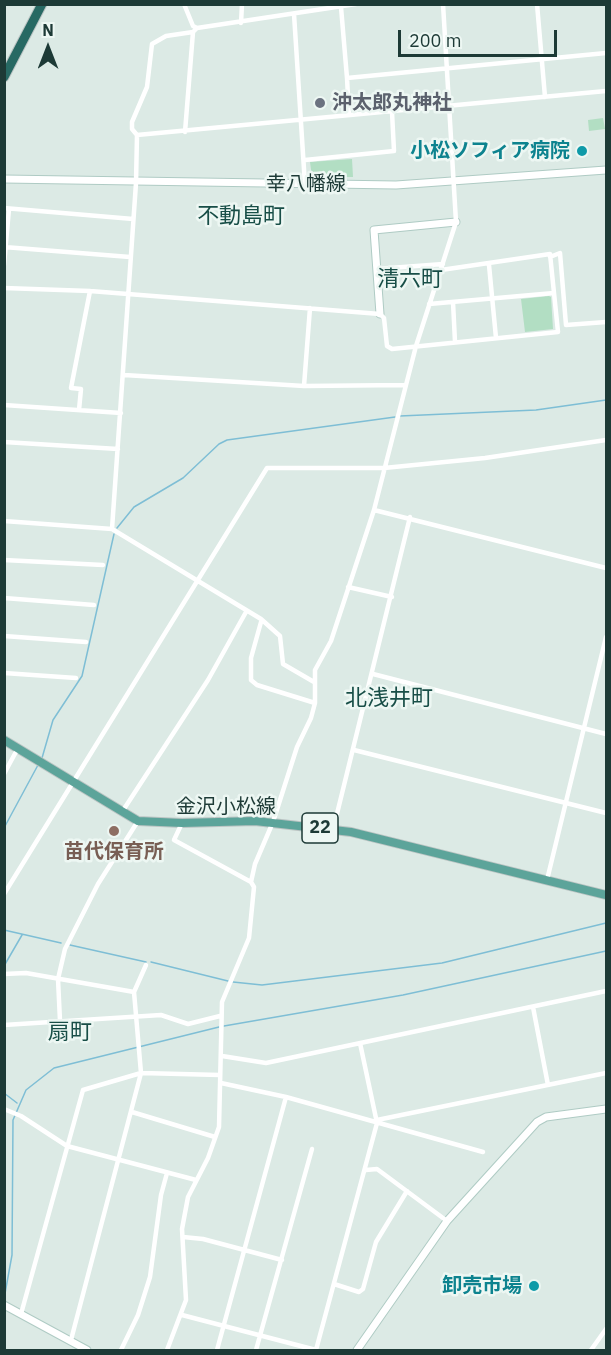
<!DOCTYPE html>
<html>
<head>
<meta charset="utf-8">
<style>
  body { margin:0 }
  #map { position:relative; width:611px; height:1355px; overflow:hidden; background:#dceae5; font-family:"IBM Plex Sans",sans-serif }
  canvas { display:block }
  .frame { position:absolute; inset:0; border:6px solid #1d3a36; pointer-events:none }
  .north { position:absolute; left:18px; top:18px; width:60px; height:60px; -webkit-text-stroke:4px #edf7f3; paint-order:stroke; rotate:0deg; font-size:16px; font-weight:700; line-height:24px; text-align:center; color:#1d3a36 }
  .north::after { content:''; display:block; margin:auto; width:21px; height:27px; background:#1d3a36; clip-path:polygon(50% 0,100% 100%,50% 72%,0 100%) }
  .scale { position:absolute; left:398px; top:30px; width:159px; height:27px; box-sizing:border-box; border:3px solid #1d3a36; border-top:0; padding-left:8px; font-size:18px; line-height:21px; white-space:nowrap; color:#1d3a36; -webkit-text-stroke:4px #edf7f3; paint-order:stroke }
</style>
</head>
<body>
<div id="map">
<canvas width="611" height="1355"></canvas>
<div class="frame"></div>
<div class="north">N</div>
<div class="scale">200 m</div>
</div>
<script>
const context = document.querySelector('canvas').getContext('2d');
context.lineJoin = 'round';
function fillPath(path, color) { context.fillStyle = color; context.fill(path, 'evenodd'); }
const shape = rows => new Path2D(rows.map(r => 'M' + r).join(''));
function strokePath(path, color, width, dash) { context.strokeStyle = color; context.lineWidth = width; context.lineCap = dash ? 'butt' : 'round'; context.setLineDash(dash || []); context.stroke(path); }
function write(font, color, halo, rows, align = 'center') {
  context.font = font + ' "IBM Plex Sans","Noto Sans JP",sans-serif'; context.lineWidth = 5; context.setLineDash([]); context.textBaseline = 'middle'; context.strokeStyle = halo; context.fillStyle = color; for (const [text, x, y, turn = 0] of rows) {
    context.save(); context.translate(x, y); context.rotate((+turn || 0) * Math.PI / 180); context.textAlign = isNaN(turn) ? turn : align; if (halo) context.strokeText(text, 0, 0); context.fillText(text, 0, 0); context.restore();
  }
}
fillPath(shape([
  [603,118,605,129,589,131,588,120],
  [352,159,353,177,312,177,310,162],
  [549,296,551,297,553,329,525,332,521,299]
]), '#b2dec3');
strokePath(shape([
  [400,416,536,410,606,400],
  [117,528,134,507,183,478,219,444,227,440,395,417],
  [42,758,53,720,82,676,114,534],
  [4,828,38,765],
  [4,930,61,943],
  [70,945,146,962],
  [151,962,228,981],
  [4,966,22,935],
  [233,982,262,985,442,963,606,923],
  [224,1026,403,995,606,951],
  [4,1093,17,1103],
  [4,1299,12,1255,13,1120,26,1090,54,1068,219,1027]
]), '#7ebed5', 1.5);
const secondary = shape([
  [4,179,396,185,606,170],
  [380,314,374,230,456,222],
  [4,1305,87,1350],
  [357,1350,447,1221,537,1122,546,1117,606,1109]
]);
const primary = shape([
  [4,740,138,821,182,823,255,821,351,832,606,895]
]);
const highway = shape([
  [4,77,42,4]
]);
strokePath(secondary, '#afcbc4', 9);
strokePath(primary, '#bbc4c3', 10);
strokePath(highway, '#bbc4c3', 11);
strokePath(shape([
  [184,4,193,26,197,28],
  [537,4,545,97],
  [341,7,347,78,606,53],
  [294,14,305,185],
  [241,23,242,4],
  [347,78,349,115],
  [185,132,193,32],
  [137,135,606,91],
  [305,160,394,151,392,112],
  [4,208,133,219],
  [4,247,130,257],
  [550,257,560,253,566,325,606,322],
  [4,265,9,209],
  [489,265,496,338],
  [377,269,443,264],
  [4,288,90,291,380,314,384,318,387,346,392,349,558,332,550,254,441,270],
  [453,302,455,342],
  [429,304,554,293],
  [124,375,304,386,405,385],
  [304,386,310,308],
  [4,405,121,413],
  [79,410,81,389,71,388,90,291],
  [4,442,118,449],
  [374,510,606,568],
  [4,521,112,529,261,619,280,636,283,664,314,682],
  [112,529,136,183,137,135,132,129,132,122,147,87,152,44,166,36,193,32,197,28,356,4],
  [4,560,103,565],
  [348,587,392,597],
  [4,598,94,605],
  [261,622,251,658,251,680,257,685,315,703],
  [4,636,86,642],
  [4,673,76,678],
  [373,674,606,734],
  [354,750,606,813],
  [4,774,18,748],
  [122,812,208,680,246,612],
  [182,823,174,840,251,882],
  [333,830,410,517],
  [547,880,606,637],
  [4,894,267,468,384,468,485,458,606,440],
  [4,974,26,973,134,992],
  [533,1007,548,1085],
  [60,1021,58,979,65,949,98,884,138,821],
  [4,1025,161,1015,188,1024,220,1016],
  [222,1056,266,1063,606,991],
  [221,1083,286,1097,483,1152],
  [4,1109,21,1116,67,1146,196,1180],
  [132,1112,215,1137],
  [377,1120,606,1073],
  [366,1170,377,1169,447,1221],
  [183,1237,203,1239,282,1260],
  [334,1284,359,1292,363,1289,376,1242,407,1191],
  [21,1314,83,1090,141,1073,220,1075],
  [182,1315,316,1350],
  [71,1340,141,1073,134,992,146,965],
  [121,1350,138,1315,150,1277,161,1195,167,1173],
  [167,1350,186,1300,182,1229,188,1197,208,1158,219,1127,222,1002,249,938,254,887,251,882,255,864,273,822,297,747,311,718,315,703,315,670,331,641,374,510,416,346,456,222,443,4],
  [217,1350,286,1097],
  [256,1350,312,1149],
  [316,1350,377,1123,360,1043],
  [591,1350,606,1329]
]), '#fff', 4.5);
strokePath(secondary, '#fff', 7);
strokePath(primary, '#5ca49a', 8);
strokePath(highway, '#276963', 9);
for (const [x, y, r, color] of [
  [320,103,6,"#6b7280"],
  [582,151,6,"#0f9aa8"],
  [114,831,6,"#8d6e63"],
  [534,1286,6,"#0f9aa8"]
]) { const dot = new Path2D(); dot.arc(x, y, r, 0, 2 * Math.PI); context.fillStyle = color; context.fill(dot); strokePath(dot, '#edf7f3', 2); }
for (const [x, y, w] of [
  [320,828,36]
]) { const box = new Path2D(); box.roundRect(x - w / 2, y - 15, w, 30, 4.5); context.fillStyle = '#edf7f3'; context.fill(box); strokePath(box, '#1d3a36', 1.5); }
write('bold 18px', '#1d3a36', null, [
  ["22",320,828]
]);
write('bold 20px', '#5b616d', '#edf7f3', [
  ["沖太郎丸神社",332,103]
], 'left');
write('bold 20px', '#0d838f', '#edf7f3', [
  ["小松ソフィア病院",570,151],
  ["卸売市場",522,1286]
], 'right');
write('20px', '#1d3a36', '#edf7f3', [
  ["幸八幡線",306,184],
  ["金沢小松線",226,807]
]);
write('bold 20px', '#785e54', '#edf7f3', [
  ["苗代保育所",114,852]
]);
write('22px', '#184e47', '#edf7f3', [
  ["不動島町",241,217],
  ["清六町",410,280],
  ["北浅井町",389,699],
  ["扇町",70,1033]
]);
</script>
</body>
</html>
